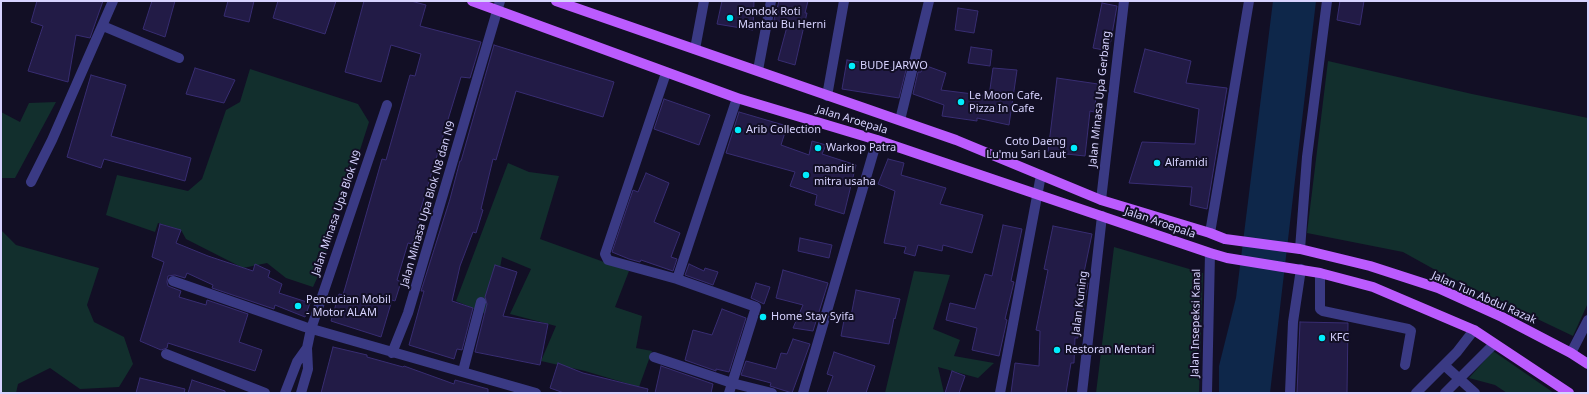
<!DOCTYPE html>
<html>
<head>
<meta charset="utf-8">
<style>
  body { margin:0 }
  #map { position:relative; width:1589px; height:394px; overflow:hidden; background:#120f25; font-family:"Noto Sans",sans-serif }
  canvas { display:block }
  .frame { position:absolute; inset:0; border:2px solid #d7d3ff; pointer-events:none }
</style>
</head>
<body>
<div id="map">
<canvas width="1589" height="394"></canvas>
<div class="frame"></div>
</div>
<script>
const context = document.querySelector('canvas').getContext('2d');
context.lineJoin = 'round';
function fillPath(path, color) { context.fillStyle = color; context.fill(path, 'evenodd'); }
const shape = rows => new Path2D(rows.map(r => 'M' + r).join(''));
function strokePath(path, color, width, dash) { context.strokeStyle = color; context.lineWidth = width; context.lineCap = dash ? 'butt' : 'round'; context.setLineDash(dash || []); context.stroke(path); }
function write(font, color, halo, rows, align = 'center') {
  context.font = font + ' "Noto Sans",sans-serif'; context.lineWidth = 4; context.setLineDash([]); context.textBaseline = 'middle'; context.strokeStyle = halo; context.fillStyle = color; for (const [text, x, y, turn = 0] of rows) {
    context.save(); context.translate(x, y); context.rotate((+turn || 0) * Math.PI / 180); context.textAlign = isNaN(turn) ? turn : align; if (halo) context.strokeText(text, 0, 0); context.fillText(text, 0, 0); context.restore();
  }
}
fillPath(shape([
  [1328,61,1472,94,1588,118,1588,303,1573,336,1439,272,1403,252,1307,233],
  [250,69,358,104,369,122,360,150,337,200,324,263,313,287,286,278,267,263,243,268,186,239,181,230,158,223,155,232,106,215,117,175,188,191,202,179,226,110,240,102],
  [56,102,15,178,1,178,1,112,20,122,29,103],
  [508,163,529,172,559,176,540,239,629,271,615,307,642,316,636,348,652,351,639,387,585,371,541,361,556,326,510,314,531,269,502,257,491,316,456,301],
  [1,230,16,245,99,268,87,305,94,322,124,337,133,364,119,387,80,389,50,368,18,384,16,393,1,393],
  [1114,247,1203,273,1199,393,1096,393],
  [914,271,950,275,933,329,960,340,954,356,994,363,978,378,938,367,944,393,885,393],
  [1493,351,1554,393,1507,393,1495,385,1469,378]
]), '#122f2d');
fillPath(shape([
  [1273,1,1316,1,1270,393,1219,393,1219,366,1236,298]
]), '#0e274a');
const building = shape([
  [37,1,103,1,90,38,76,35,68,82,28,71,43,26,31,22,37,1],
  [152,1,175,1,165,37,143,29,152,1],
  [228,1,254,1,249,22,224,16,228,1],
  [278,1,336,1,325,34,273,18,278,1],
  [364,1,411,1,426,5,420,26,481,42,470,78,461,77,418,218,420,218,412,244,408,243,397,280,401,282,395,301,392,300,381,337,331,321,339,294,343,295,382,159,386,160,410,75,415,76,421,54,391,45,381,82,345,72,364,1],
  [722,1,754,1,753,30,717,24,722,1],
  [779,1,808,1,805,13,807,13,795,65,778,60,788,23,774,20,779,1],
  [1340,1,1364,1,1360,25,1337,20,1340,1],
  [1102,3,1117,6,1109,51,1093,48,1102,3],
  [958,8,978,11,974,33,955,30,958,8],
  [494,45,614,82,603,117,516,91,496,160,493,159,481,209,483,210,476,233,473,232,460,266,452,301,473,308,462,350,457,349,454,359,409,345,424,291,421,291,450,199,460,161,461,161,494,45],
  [971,47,992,50,990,66,968,63,971,47],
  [1145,49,1191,61,1186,83,1227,88,1207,209,1190,205,1192,187,1129,183,1142,142,1195,144,1199,109,1134,92,1145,49],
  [847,60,906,70,899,98,842,89,847,60],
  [924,65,946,73,941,90,989,96,993,68,1017,70,1009,125,977,118,977,121,942,116,944,105,913,94,918,72,921,72,924,65],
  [195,68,235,80,224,103,186,94,195,68],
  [91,75,126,85,111,136,191,158,185,181,104,159,101,168,67,157,91,75],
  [1057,78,1098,84,1094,112,1090,111,1085,156,1048,152,1057,78],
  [664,99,710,115,699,145,654,129,664,99],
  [739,112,787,126,781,145,809,155,812,141,826,145,822,154,856,165,844,214,815,205,817,195,790,186,795,172,726,153,739,112],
  [888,159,904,163,901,175,946,188,940,204,983,215,972,253,943,245,942,251,918,245,915,256,904,253,906,247,884,243,895,191,878,184,888,159],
  [646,173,669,183,654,222,680,233,671,257,677,259,673,271,641,260,640,262,629,259,612,252,633,190,638,192,646,173],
  [160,224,181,230,176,243,208,256,253,271,255,264,270,271,268,277,282,284,279,293,310,303,305,317,275,305,274,309,212,288,213,285,187,273,185,278,175,275,168,276,167,282,168,286,181,291,179,297,206,305,207,300,248,314,239,342,262,350,255,371,168,343,167,348,161,350,140,341,164,262,152,257,160,224],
  [1003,225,1022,229,1011,281,1014,282,1005,319,1007,320,999,356,972,350,977,328,946,320,950,303,975,309,985,274,992,276,1003,225],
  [1053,226,1092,234,1082,282,1088,283,1078,338,1075,338,1074,363,1071,363,1066,393,1011,393,1015,363,1039,366,1040,331,1036,330,1048,270,1044,269,1053,226],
  [800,238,832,245,829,258,798,251,800,238],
  [689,264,704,271,705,268,718,272,713,285,685,275,689,264],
  [495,265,517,272,503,316,548,324,540,365,475,352,487,304,485,297,495,265],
  [783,270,828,283,813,331,793,328,803,305,776,298,783,270],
  [756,283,770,287,764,304,751,298,756,283],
  [856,290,900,299,895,319,894,318,889,344,841,336,845,315,851,316,856,290],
  [722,309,746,318,729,372,716,369,716,371,685,360,693,330,712,335,722,309],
  [1300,322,1348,323,1347,393,1297,393,1300,322],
  [793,339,810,344,792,393,770,386,771,383,741,375,746,361,776,369,781,353,787,354,793,339],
  [333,347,367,355,367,357,403,367,404,366,454,384,455,380,488,389,488,393,321,393,333,347],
  [834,352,875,366,866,393,827,393,833,376,827,374,834,352],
  [558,363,583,373,648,389,647,393,564,393,550,388,558,363],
  [661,366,713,384,711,393,655,393,661,366],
  [952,371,965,376,959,393,945,393,952,371],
  [140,378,185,389,184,393,136,393,140,378],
  [192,380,225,391,225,393,188,393,192,380]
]);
fillPath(building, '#221b46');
strokePath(building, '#382d72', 1);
strokePath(shape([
  [103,26,179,58],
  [695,49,704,1],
  [758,70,771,1],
  [666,73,605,254,608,260,677,279,756,307,729,393],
  [827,96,844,1],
  [900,120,929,1],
  [31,182,52,140,113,1],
  [1101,200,1124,1],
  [1210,233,1249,1],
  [1300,249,1307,157,1327,1],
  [1320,273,1320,309,1323,311,1408,329,1411,331,1405,365],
  [677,279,737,98],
  [173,281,305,327,536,393],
  [392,353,408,313,500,1],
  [1571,353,1588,320],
  [166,354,265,393],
  [654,357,732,383,772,393],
  [1444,365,1475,393],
  [463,371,481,302],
  [285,393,297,362,307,348],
  [301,393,308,369,307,348,311,329,387,105],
  [1000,393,1041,175],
  [1082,393,1102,216],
  [1416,393,1457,352,1474,330],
  [1445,393,1494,344]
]), '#3a3a84', 10);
strokePath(shape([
  [803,393,877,140],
  [1207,393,1210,253],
  [1290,393,1293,322,1301,269]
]), '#3a3a84', 10);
strokePath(shape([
  [472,1,737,98,877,140,1210,253,1227,258,1320,273,1373,287,1474,330,1569,393],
  [556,1,956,140,1101,200,1210,233,1225,239,1300,249,1370,266,1438,288,1502,317,1571,353,1588,364]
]), '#bb5bfe', 10);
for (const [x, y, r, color] of [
  [730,18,4,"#01edfd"],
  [852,66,4,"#01edfd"],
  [961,102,4,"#01edfd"],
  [738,130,4,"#01edfd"],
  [818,148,4,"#01edfd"],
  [1074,148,4,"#01edfd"],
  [1157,163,4,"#01edfd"],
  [806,175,4,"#01edfd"],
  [298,306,4,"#01edfd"],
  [763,317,4,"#01edfd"],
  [1322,338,4,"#01edfd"],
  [1057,350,4,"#01edfd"]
]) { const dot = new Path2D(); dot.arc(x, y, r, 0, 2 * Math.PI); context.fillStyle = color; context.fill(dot); strokePath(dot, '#120f25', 1.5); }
write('11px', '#d7d3ff', '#120f25', [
  ["Pondok Roti",738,12],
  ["Mantau Bu Herni",738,25],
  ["BUDE JARWO",860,66],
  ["Le Moon Cafe,",969,96],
  ["Pizza In Cafe",969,109],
  ["Arib Collection",746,130],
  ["Coto Daeng",1066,142,"right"],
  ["Lu'mu Sari Laut",1066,155,"right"],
  ["Warkop Patra",826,148],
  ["Alfamidi",1165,163],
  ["mandiri",814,169],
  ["mitra usaha",814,182],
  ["Pencucian Mobil",306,300],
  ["- Motor ALAM",306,313],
  ["Home Stay Syifa",771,317],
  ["KFC",1330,338],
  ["Restoran Mentari",1065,350]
], 'left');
write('11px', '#d7d3ff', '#120f25', [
  ["Jalan Minasa Upa Gerbang",1100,99,-84],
  ["Jalan Aroepala",852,120,17],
  ["Jalan Minasa Upa Blok N8 dan N9",428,204,-74],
  ["Jalan Minasa Upa Blok N9",337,213,-71],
  ["Jalan Aroepala",1160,223,19],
  ["Jalan Tun Abdul Razak",1484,298,24],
  ["Jalan Kuning",1080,303,-83],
  ["Jalan Insepeksi Kanal",1196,323,-89]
]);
</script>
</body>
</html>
